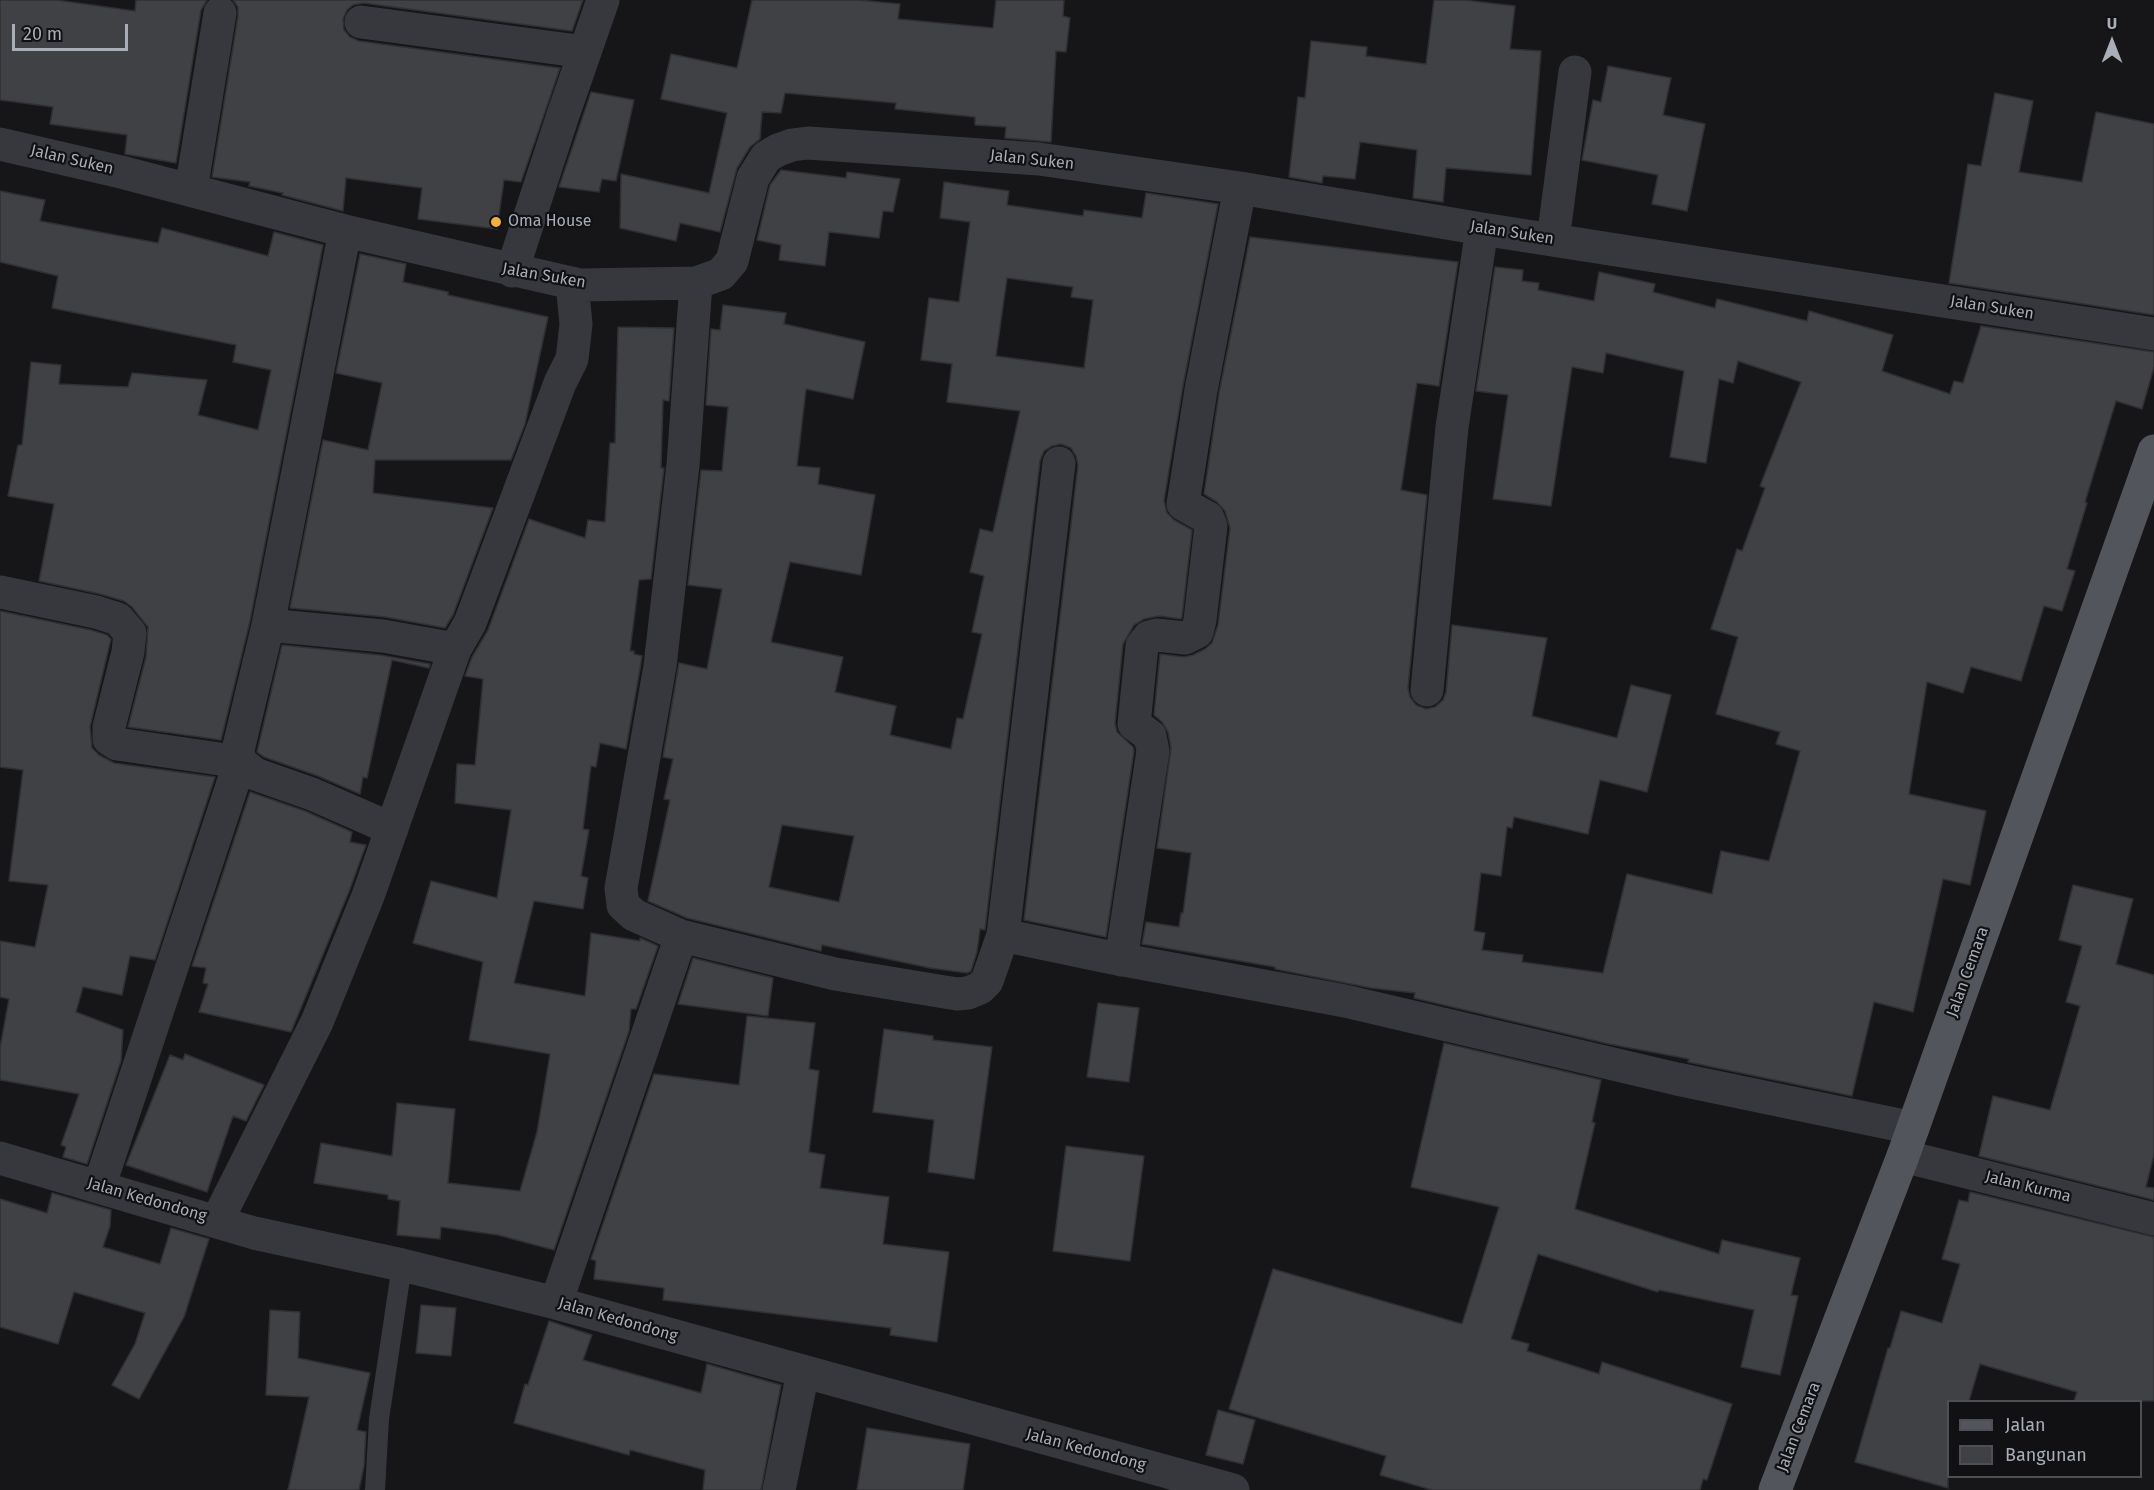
<!DOCTYPE html>
<html>
<head>
<meta charset="utf-8">
<style>
  body { margin:0 }
  #map { position:relative; width:2154px; height:1490px; overflow:hidden; background:#161618; font-family:"Fira Sans",sans-serif }
  canvas { display:block }
  .legend { position:absolute; left:1947px; top:1400px; width:195px; height:78px; box-sizing:border-box; background:#111113; border:2px solid #4d4f55; margin:0; padding:8px 10px; list-style:none; font-size:18px; color:#a8adb8 }
  .legend li { display:flex; align-items:center; gap:12px; height:30px }
  .legend b { width:30px; border:2px solid #4d4f55 }
  .north { position:absolute; left:2082px; top:12px; width:60px; height:60px; -webkit-text-stroke:4px #111113; paint-order:stroke; rotate:0deg; font-size:16px; font-weight:700; line-height:24px; text-align:center; color:#a8adb8 }
  .north::after { content:''; display:block; margin:auto; width:21px; height:27px; background:#a8adb8; clip-path:polygon(50% 0,100% 100%,50% 72%,0 100%) }
  .scale { position:absolute; left:12px; top:24px; width:116px; height:27px; box-sizing:border-box; border:3px solid #a8adb8; border-top:0; padding-left:8px; font-size:18px; line-height:21px; white-space:nowrap; color:#a8adb8; -webkit-text-stroke:4px #111113; paint-order:stroke }
</style>
</head>
<body>
<div id="map">
<canvas width="2154" height="1490"></canvas>
<ul class="legend">
<li><b style="height:8px;background:#53555c"></b>Jalan</li>
<li><b style="height:16px;background:#404145"></b>Bangunan</li>
</ul>
<div class="north">U</div>
<div class="scale">20 m</div>
</div>
<script>
const context = document.querySelector('canvas').getContext('2d');
context.lineJoin = 'round';
function fillPath(path, color) { context.fillStyle = color; context.fill(path, 'evenodd'); }
const shape = rows => new Path2D(rows.map(r => 'M' + r).join(''));
function strokePath(path, color, width, dash) { context.strokeStyle = color; context.lineWidth = width; context.lineCap = dash ? 'butt' : 'round'; context.setLineDash(dash || []); context.stroke(path); }
function write(font, color, halo, rows, align = 'center') {
  context.font = font + ' "Fira Sans",sans-serif'; context.lineWidth = 4.5; context.setLineDash([]); context.textBaseline = 'middle'; context.strokeStyle = halo; context.fillStyle = color; for (const [text, x, y, turn = 0] of rows) {
    context.save(); context.translate(x, y); context.rotate((+turn || 0) * Math.PI / 180); context.textAlign = isNaN(turn) ? turn : align; if (halo) context.strokeText(text, 0, 0); context.fillText(text, 0, 0); context.restore();
  }
}
const building = shape([
  [0,0,56,0,135,11,136,0,207,0,201,10,176,163,125,154,127,135,50,124,53,107,0,100,0,0],
  [233,0,583,0,572,31,363,3,353,5,347,10,343,19,344,30,350,37,359,41,560,68,521,182,504,180,497,229,418,219,422,188,346,178,343,211,282,195,283,193,249,186,250,182,212,177,238,16,238,7,233,0],
  [752,0,858,0,900,4,898,19,993,28,996,0,1064,0,1063,16,1070,18,1066,52,1056,51,1051,142,1005,138,1006,127,975,125,975,117,895,109,896,103,785,93,781,113,762,112,760,139,750,147,737,168,720,232,680,223,676,241,620,228,621,174,709,193,727,113,661,99,671,54,737,68,752,0],
  [1434,0,1464,0,1515,6,1510,49,1541,51,1531,175,1446,168,1443,202,1413,198,1417,150,1360,142,1355,179,1323,176,1322,183,1289,177,1298,97,1305,98,1311,41,1367,47,1366,56,1426,64,1434,0],
  [1608,66,1671,78,1663,115,1705,124,1687,211,1652,204,1658,175,1582,160,1593,100,1601,102,1608,66],
  [591,92,634,100,616,181,602,179,599,192,559,187,591,92],
  [1995,93,2033,101,2019,172,2082,182,2096,112,2154,124,2154,315,1949,283,1968,164,1981,166,1995,93],
  [781,170,846,178,847,172,900,179,893,212,883,211,879,238,829,232,825,266,779,260,781,245,757,240,770,185,781,170],
  [944,182,1009,191,1007,205,1083,216,1084,210,1142,218,1146,193,1218,204,1183,386,1164,501,1167,513,1174,520,1192,530,1182,617,1181,619,1159,616,1144,619,1134,625,1123,644,1115,723,1117,732,1133,747,1134,751,1106,937,1024,920,1078,465,1076,456,1071,448,1061,444,1052,446,1044,451,1040,461,985,930,980,929,977,952,971,971,967,973,930,968,822,945,821,951,687,918,648,901,670,800,664,799,673,759,663,757,679,663,707,669,722,589,688,585,701,470,722,471,728,407,706,405,711,329,720,330,723,305,786,313,784,324,865,342,853,399,806,389,797,466,820,468,818,484,875,495,861,575,790,562,771,642,843,657,835,692,896,706,890,735,951,749,957,718,963,719,982,634,972,632,984,576,970,572,980,529,993,532,1020,411,947,402,952,364,921,360,929,298,959,302,970,222,940,218,944,182],
  [1007,278,1073,287,1071,297,1093,300,1084,368,996,356,1007,278],
  [782,825,854,836,839,902,769,887,782,825],
  [0,191,45,200,40,221,158,243,162,228,268,256,274,232,323,245,250,621,221,740,128,727,146,657,148,627,132,607,124,601,100,594,39,581,54,504,8,496,18,445,22,445,31,362,61,365,59,384,128,387,132,373,207,380,198,415,258,430,271,370,233,362,236,345,52,308,58,276,0,262,0,191],
  [1250,237,1458,262,1439,386,1417,383,1401,490,1427,495,1408,688,1410,697,1416,705,1426,709,1435,707,1443,700,1446,692,1452,625,1547,638,1532,716,1617,738,1631,685,1671,695,1647,792,1600,780,1588,834,1514,817,1512,828,1507,827,1501,876,1481,873,1474,931,1485,933,1482,950,1523,955,1522,962,1603,973,1627,874,1712,894,1721,851,1769,861,1800,751,1776,744,1780,732,1716,714,1738,637,1711,629,1737,549,1742,551,1765,488,1760,486,1801,382,1738,361,1733,383,1719,379,1706,463,1670,457,1684,371,1606,353,1603,373,1572,367,1551,506,1493,499,1508,395,1476,391,1495,267,1523,270,1522,281,1539,283,1538,290,1594,301,1599,272,1655,284,1653,292,1715,308,1717,299,1807,321,1809,311,1893,335,1882,371,1950,394,1954,381,1963,383,1981,326,2154,352,2154,367,2142,409,2116,401,2085,502,2087,503,2067,569,2075,571,2062,611,2044,606,2021,681,1971,667,1963,693,1927,682,1909,794,1986,811,1970,885,1943,879,1913,1012,1874,1002,1852,1096,1688,1062,1689,1059,1609,1044,1414,998,1415,993,1371,988,1275,969,1275,967,1142,944,1146,922,1179,927,1181,913,1183,913,1191,853,1157,848,1171,748,1168,732,1162,722,1154,715,1160,654,1184,657,1193,655,1205,649,1212,643,1218,625,1230,528,1225,511,1217,502,1204,494,1219,393,1250,237],
  [360,254,406,264,403,282,448,292,448,295,548,317,525,424,511,460,375,460,373,493,493,508,453,615,445,628,385,617,290,608,323,440,368,450,382,383,336,373,360,254],
  [618,327,674,328,669,401,663,400,661,468,664,468,651,579,639,580,630,651,634,651,634,654,642,656,641,663,626,749,600,743,596,767,591,766,583,829,589,830,581,876,588,878,583,909,534,901,514,983,585,996,591,933,640,941,640,938,658,946,636,1009,631,1009,629,1031,554,1250,498,1235,441,1227,440,1239,397,1235,400,1201,388,1199,388,1195,314,1183,321,1143,392,1156,397,1103,455,1109,448,1183,520,1191,537,1132,550,1054,469,1040,483,962,413,943,431,881,497,898,511,810,455,803,457,764,475,765,483,679,465,676,472,657,488,630,529,519,585,538,588,520,605,522,610,443,615,443,618,327],
  [0,611,91,630,107,635,111,639,90,727,92,748,99,755,114,763,215,777,155,960,130,956,122,995,83,987,76,1012,123,1030,121,1061,87,1164,63,1157,66,1147,61,1145,79,1094,0,1080,0,1048,9,999,0,997,0,941,35,947,48,885,9,881,23,770,0,767,0,611],
  [282,645,380,655,430,664,429,668,392,660,367,778,363,777,360,794,318,776,264,757,257,752,282,645],
  [250,792,305,811,352,832,350,842,366,845,350,889,291,1032,199,1012,208,984,203,983,206,968,192,966,250,792],
  [2073,885,2133,899,2116,964,2154,975,2154,1154,2146,1187,2154,1188,2154,1200,1979,1156,1993,1096,2050,1110,2080,1006,2066,1002,2082,946,2059,940,2073,885],
  [693,958,773,978,768,1016,678,1004,693,958],
  [1098,1003,1139,1008,1129,1082,1087,1077,1098,1003],
  [747,1016,815,1023,809,1069,819,1071,809,1152,825,1155,820,1188,889,1197,883,1244,949,1252,937,1342,890,1335,891,1328,663,1300,664,1288,594,1279,596,1261,591,1259,654,1074,739,1085,747,1016],
  [884,1029,933,1036,933,1040,992,1047,974,1179,928,1172,934,1120,873,1112,884,1029],
  [1444,1043,1601,1080,1592,1122,1595,1123,1575,1209,1719,1254,1722,1240,1800,1258,1791,1295,1798,1296,1780,1375,1741,1367,1754,1310,1659,1290,1658,1292,1538,1254,1511,1339,1529,1344,1527,1351,1599,1374,1602,1362,1732,1404,1707,1480,1703,1479,1700,1490,1432,1490,1380,1475,1386,1456,1229,1409,1273,1269,1462,1324,1499,1207,1411,1187,1444,1043],
  [185,1054,264,1085,246,1121,233,1116,207,1192,126,1165,170,1055,183,1060,185,1054],
  [1066,1146,1144,1156,1130,1261,1053,1251,1066,1146],
  [1970,1192,2154,1237,2154,1401,2074,1401,2077,1392,1980,1364,1969,1401,1948,1401,1948,1488,1855,1462,1888,1348,1890,1348,1901,1311,1942,1323,1960,1264,1942,1259,1959,1200,1968,1202,1970,1192],
  [52,1193,111,1210,110,1226,103,1247,160,1264,171,1228,209,1239,184,1317,139,1399,112,1385,135,1344,145,1313,74,1292,58,1344,0,1327,0,1199,47,1213,52,1193],
  [421,1305,456,1308,451,1356,416,1353,421,1305],
  [270,1310,300,1312,298,1358,370,1373,357,1430,366,1432,364,1466,359,1490,288,1490,309,1397,266,1395,270,1310],
  [549,1321,592,1335,583,1360,701,1393,707,1364,781,1385,761,1490,703,1490,705,1470,630,1450,629,1455,514,1423,525,1384,528,1385,549,1321],
  [1218,1410,1255,1420,1243,1464,1206,1455,1218,1410],
  [867,1428,970,1444,963,1490,857,1490,867,1428]
]);
fillPath(building, '#404145');
strokePath(building, '#303034', 1.5);
strokePath(shape([
  [375,1490,379,1419,402,1265]
]), '#37383d', 20);
strokePath(shape([
  [361,22,585,52],
  [0,144,121,172,345,231,580,285,696,283,721,274,732,261,753,178,766,157,778,150,792,145,808,143,1039,159,1240,188,1482,229,2154,334],
  [191,190,220,13],
  [345,231,268,625,238,750,240,762,255,774,312,794,392,829],
  [1553,240,1575,72],
  [512,271,563,115,603,0],
  [696,283,683,465,660,666,621,888,623,905,634,915,681,936,835,974,957,994,968,993,980,988,987,981,1003,935,1059,463],
  [0,592,96,612,118,619,130,633,128,652,109,727,109,739,117,744,240,762,99,1187],
  [268,625,383,636,455,649],
  [1427,690,1452,427,1482,229],
  [1003,935,1113,958,1345,1001,1677,1079,1913,1128],
  [1121,960,1153,751,1150,736,1134,724,1142,646,1149,637,1157,635,1185,638,1197,632,1200,620,1211,526,1208,518,1183,504,1201,390,1240,188],
  [1903,1156,2154,1219],
  [0,1158,254,1233,402,1265,556,1303,1233,1490],
  [217,1221,317,1022,368,896,455,649,470,623,560,383,572,359,576,324,572,283],
  [556,1303,681,936],
  [779,1490,803,1372]
]), '#37383d', 33);
strokePath(shape([
  [1775,1490,1903,1156,2154,451]
]), '#53555c', 33);
for (const [x, y, r, color] of [
  [496,222,6,"#f2b134"]
]) { const dot = new Path2D(); dot.arc(x, y, r, 0, 2 * Math.PI); context.fillStyle = color; context.fill(dot); strokePath(dot, '#111113', 2); }
write('16px', '#a8adb8', '#111113', [
  ["Jalan Suken",72,160,13],
  ["Jalan Suken",1032,160,6],
  ["Jalan Suken",1512,233,9],
  ["Jalan Suken",544,276,10],
  ["Jalan Suken",1992,308,9],
  ["Jalan Cemara",1968,972,-70],
  ["Jalan Kurma",2028,1187,14],
  ["Jalan Kedondong",147,1200,16],
  ["Jalan Kedondong",618,1320,16],
  ["Jalan Cemara",1799,1427,-69],
  ["Jalan Kedondong",1086,1450,15]
]);
write('16px', '#a8adb8', '#111113', [
  ["Oma House",508,222]
], 'left');
</script>
</body>
</html>
